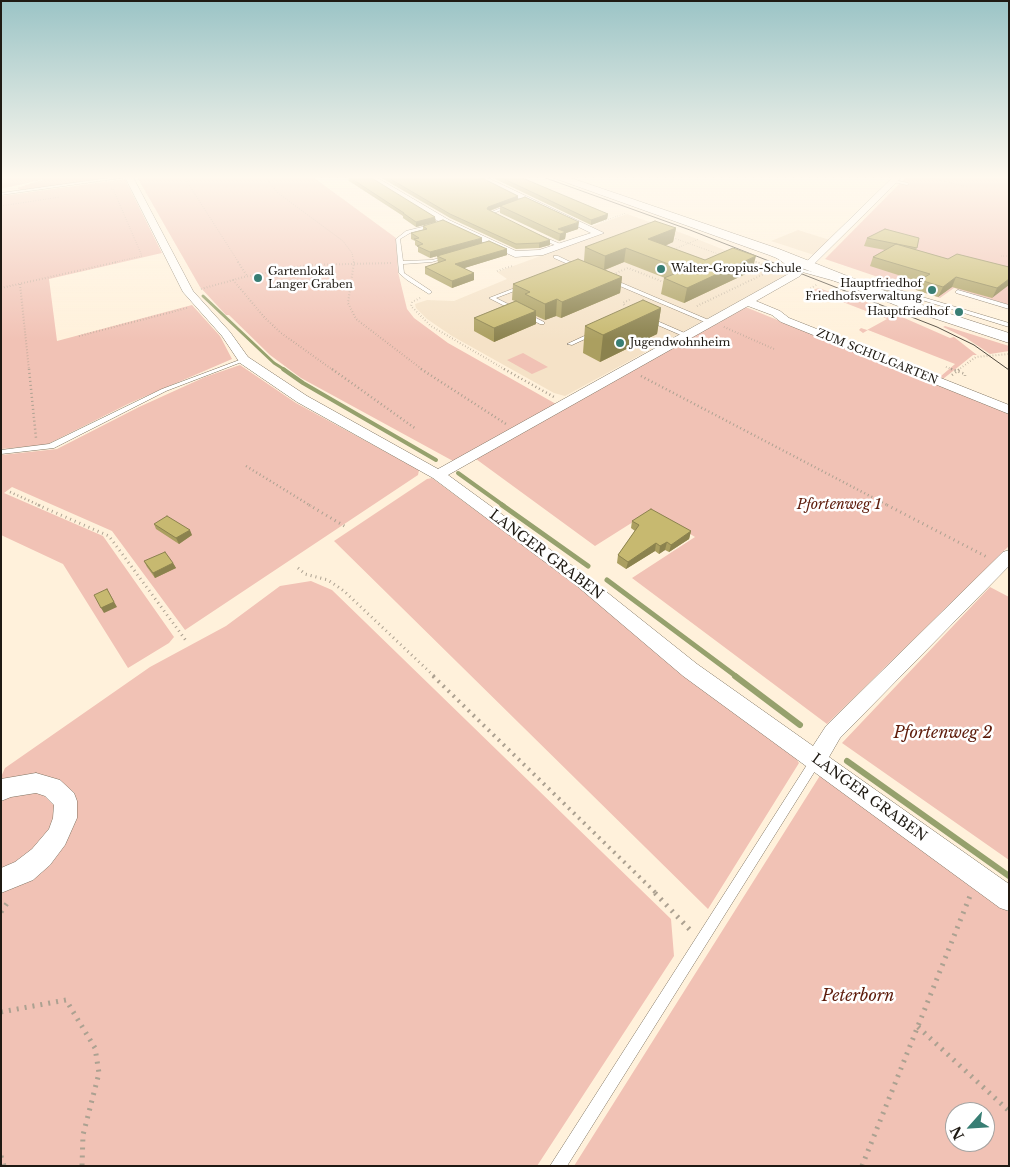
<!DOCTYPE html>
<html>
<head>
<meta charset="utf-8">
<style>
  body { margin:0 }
  #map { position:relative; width:1010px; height:1167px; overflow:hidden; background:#fff1db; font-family:"Libre Baskerville",serif }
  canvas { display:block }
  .frame { position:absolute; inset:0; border:2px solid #1f1a13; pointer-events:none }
  .north { position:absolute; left:945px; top:1102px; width:50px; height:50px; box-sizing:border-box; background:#fff; border:1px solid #a5a3a1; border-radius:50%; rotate:244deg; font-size:14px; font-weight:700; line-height:20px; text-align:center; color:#1f1a13 }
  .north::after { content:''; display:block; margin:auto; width:18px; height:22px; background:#387e74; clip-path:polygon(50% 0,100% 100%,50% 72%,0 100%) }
</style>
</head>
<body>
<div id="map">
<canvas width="1010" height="1167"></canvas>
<div class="frame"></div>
<div class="north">N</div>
</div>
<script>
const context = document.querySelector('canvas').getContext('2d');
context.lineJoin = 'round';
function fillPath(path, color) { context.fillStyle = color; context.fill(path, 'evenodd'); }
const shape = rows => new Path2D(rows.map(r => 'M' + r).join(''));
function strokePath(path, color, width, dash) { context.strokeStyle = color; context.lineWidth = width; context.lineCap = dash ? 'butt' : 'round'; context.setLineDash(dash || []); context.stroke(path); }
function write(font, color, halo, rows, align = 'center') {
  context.font = font + ' "Libre Baskerville",serif'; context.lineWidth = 5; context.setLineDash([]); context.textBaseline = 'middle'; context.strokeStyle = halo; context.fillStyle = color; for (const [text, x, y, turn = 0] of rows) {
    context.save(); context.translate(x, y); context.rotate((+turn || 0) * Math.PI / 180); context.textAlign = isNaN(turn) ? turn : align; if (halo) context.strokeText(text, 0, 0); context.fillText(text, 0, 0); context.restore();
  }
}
fillPath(shape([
  [627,214,687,235,787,275,565,396,554,393,452,336,427,319,416,308,415,304,427,300,454,301,507,279,497,272,603,233,590,227],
  [798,230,830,240,814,255,771,241]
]), '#f5e2c7');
fillPath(shape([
  [1,177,110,177,110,178,20,190,17,188,45,179,1,189],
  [137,177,313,177,396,238,398,272,407,309,414,318,448,343,556,404,453,461,301,378,270,355,229,315,226,315,200,287],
  [906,177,1009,177,1009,305,954,288,940,298,825,259],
  [125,179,162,253,49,279,57,341,192,305,220,336,232,359,130,403,46,445,1,449,1,196],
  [819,288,830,292,835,290,882,308,871,313,812,290],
  [743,306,1009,414,1009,546,827,724,632,578,695,537,652,510,595,546,476,459],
  [886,310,950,338,954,337,977,355,973,355,943,379,941,376,955,364,868,330,863,333,859,330,861,328,867,330,887,319,877,314],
  [945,326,1009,346,1009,351,990,354,966,338,943,327],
  [523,353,548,367,532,374,507,360],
  [240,365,296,403,419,470,418,475,185,630,112,531,12,487,4,493,103,536,174,637,169,643,128,668,63,564,1,535,1,455,57,449,139,407,205,377],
  [432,478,578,586,794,755,799,763,708,909,334,541,427,479],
  [311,581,332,590,671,919,674,956,537,1166,1,1166,1,777,5,768,150,667,226,626,280,586],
  [990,587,1009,597,1009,860,842,743],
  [821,774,1009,908,1009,1166,574,1166],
  [955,1112,985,1112,985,1142,955,1142]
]), '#f1c2b5');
strokePath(shape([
  [203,296,274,363,285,370]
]), '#96a16d', 3);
strokePath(shape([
  [283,369,303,383,436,460],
  [458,473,504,506]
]), '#96a16d', 4);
strokePath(shape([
  [502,505,588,566],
  [607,580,737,677]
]), '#96a16d', 5);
strokePath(shape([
  [735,676,800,725],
  [847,761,1009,876]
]), '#96a16d', 6);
const lane = shape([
  [115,177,128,177,1,195,1,193,115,177],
  [894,180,908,183,909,184,907,185,893,182,894,180],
  [510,204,513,205,494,213,499,216,499,218,495,218,489,213,510,204],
  [434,224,436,226,410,233,400,239,403,261,432,260,447,256,449,257,432,262,403,264,404,273,431,291,432,292,429,294,407,280,399,273,396,239,406,231,434,224],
  [539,235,563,245,563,246,559,247,537,237,537,236,539,235],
  [554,256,558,256,581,267,577,268,554,258,554,256],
  [797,268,837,278,838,279,835,281,795,270,795,268,797,268],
  [610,278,711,321,712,322,707,323,608,281,608,279,610,278],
  [860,281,899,290,1009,323,1009,327,896,292,858,284,858,282,860,281],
  [520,286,525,287,496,298,544,322,544,324,540,324,489,298,520,286],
  [958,290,1009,305,1009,309,956,293,956,291,958,290],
  [648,317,687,334,688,335,683,336,646,320,645,319,648,317],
  [593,332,598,333,572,345,567,344,593,332],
  [242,359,247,360,166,391,54,448,1,454,1,450,49,444,162,389,242,359],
  [816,755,820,757,821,760,820,763,567,1166,550,1166,812,757,816,755]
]);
const street = shape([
  [125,177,133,177,193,291,230,332,248,357,307,396,438,469,792,272,791,268,771,254,771,250,774,249,798,264,803,271,800,276,756,301,780,311,789,318,1009,405,1009,414,781,322,772,315,748,306,448,475,589,578,697,664,813,746,826,726,1003,552,1009,550,1009,566,840,738,829,757,1009,884,1009,911,1000,908,683,676,577,586,433,478,297,402,240,363,222,336,183,292,125,177],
  [366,177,376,177,449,220,516,251,539,250,591,233,475,177,486,177,604,233,543,255,515,257,443,224,366,177],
  [893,177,902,177,811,267,805,267,805,263,893,177],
  [36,773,60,780,74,793,77,801,77,818,65,845,50,865,33,880,1,893,1,868,15,862,32,849,49,829,53,818,54,805,45,796,36,793,11,797,1,801,1,779,36,773]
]);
const secondary = shape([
  [551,177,568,177,779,249,913,302,1009,333,1009,343,903,308,769,255,551,177]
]);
strokePath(lane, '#817462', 1);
strokePath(street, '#817462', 1);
strokePath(secondary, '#817462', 1);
strokePath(shape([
  [184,177,239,263],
  [265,177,278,193,343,241,352,253,354,263],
  [927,177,968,187],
  [111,189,113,189,142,256,111,263],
  [1,206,60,197],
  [601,222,626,213],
  [671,237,721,255],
  [672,250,699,239],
  [1001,256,1009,256],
  [751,260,759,263]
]), '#aca191', 1, [0.5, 2]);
strokePath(shape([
  [238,262,247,276],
  [354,262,348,303,356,319,423,370],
  [756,262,778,270],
  [497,271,512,266],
  [616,273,628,268,666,283],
  [233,280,265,318,281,333,333,370],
  [20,284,29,370],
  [1,288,117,262],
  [201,289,244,277,307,265,392,263],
  [808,290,816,285],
  [420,298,412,302,411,306,431,326,506,370],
  [624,305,623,303,631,299],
  [697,306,768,272,751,266],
  [873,315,883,309],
  [724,327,774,349],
  [79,336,187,308],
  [946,367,955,370],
  [958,370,976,357,1009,354]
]), '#aca191', 2, [0.5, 2.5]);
strokePath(shape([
  [29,369,36,438],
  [332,369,416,429],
  [421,369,506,424],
  [504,369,554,397],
  [951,369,965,374,965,376],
  [952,375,960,369],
  [641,376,889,506],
  [246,466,311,506],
  [10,492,41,506]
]), '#aca191', 2.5, [1, 3]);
strokePath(shape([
  [38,505,109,536,187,642],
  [309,505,346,527],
  [887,505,987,557],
  [298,568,305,574,328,580,344,591,435,677]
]), '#aca191', 3, [1, 4]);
strokePath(shape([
  [433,676,657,894]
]), '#aca191', 4, [2, 5]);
strokePath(shape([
  [655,893,692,932],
  [1,912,10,899],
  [1,1012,66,1000,95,1048,99,1073,83,1135,82,1166],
  [918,1027,1009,1111],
  [1,1156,4,1166],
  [862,1166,970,896]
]), '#aca191', 5, [2, 6]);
fillPath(lane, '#fff');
fillPath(street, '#fff');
fillPath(secondary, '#fff');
strokePath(shape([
  [543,177,690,230,937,327,974,345,1009,370]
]), '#50493f', 1);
fillPath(shape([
  [348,177,370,177,436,222,416,227,403,218,403,216,349,181],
  [380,177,480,177,518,199,578,229,566,233,565,239,559,241,500,213,500,207,490,211,550,245,539,248,516,249,450,218],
  [491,177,520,177,608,214,607,219,591,225],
  [423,226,482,243,507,249,507,255,464,268,474,273,474,280,452,288,425,274,425,267,438,263,437,256,430,258,418,252,418,247,415,245,415,241,411,239,411,233,423,230],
  [676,228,673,242,665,246,705,260,752,271,684,303,661,294,664,278,665,278,624,262,605,270,622,277,620,293,561,318,556,316,545,320,536,316,536,324,494,342,474,331,474,318,515,301,512,300,513,284,584,261,585,247],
  [867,238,919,238,916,250,948,259,1009,267,992,298,952,287,938,297,916,290,920,282,870,266,873,257,885,250,864,246],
  [661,308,657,334,600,362,583,353,585,326],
  [632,521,691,531,689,539,669,552,665,550,659,554,655,551,626,569,617,563,618,555,635,531,631,528],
  [154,524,192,535,179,544,156,529],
  [144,561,173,563,176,568,155,578,147,567]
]), '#ab9f60');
fillPath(shape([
  [518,196,518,200,488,211,487,209,488,207],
  [608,214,607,219,591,225,591,220],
  [435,217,436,222,416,227,416,222],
  [579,222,578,229,566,233,565,239,559,241,560,234,558,229],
  [676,228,673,242,646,254,648,239],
  [482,238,482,244,430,258,430,252],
  [550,240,550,245,539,248,539,243],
  [626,248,624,262,604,270,605,256],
  [507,249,507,255,455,271,455,264],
  [756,256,752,271,684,303,687,288],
  [474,273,474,280,452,288,452,281],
  [622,277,620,293,561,318,562,302],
  [956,277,952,287,938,297,943,287],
  [1009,279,1009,285,992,298,997,288],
  [557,299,556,316,545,320,545,304],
  [661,308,657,334,600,362,603,335],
  [536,311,536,324,494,342,494,328],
  [190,530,192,535,179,544,176,538],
  [691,531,689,539,669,552,671,545],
  [667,542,665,550,659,554,660,546],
  [656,543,655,551,626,569,628,562],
  [173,563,176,568,155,578,153,573],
  [107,589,117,607,104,613,101,608]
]), '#8b824e');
const building = shape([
  [349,177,370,177,435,217,416,222,403,213,404,213,349,177],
  [387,177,480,177,518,196,488,207,487,209,550,240,539,243,516,244,450,214,387,177],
  [500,177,520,177,608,214,591,220,500,177],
  [525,197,579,222,558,229,566,232,560,234,500,206,525,197],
  [443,220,482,238,430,252,417,246,423,244,414,239,419,238,411,233,427,229,423,226,443,220],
  [655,221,676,228,648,239,705,260,733,248,756,256,687,288,664,278,684,270,626,248,605,256,585,247,655,221],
  [885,229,919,238,917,248,867,238,885,229],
  [489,241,507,249,455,264,474,273,452,281,425,267,446,260,437,256,489,241],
  [896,244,948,259,957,254,1009,267,1009,279,997,288,956,277,943,287,920,280,930,274,873,257,896,244],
  [578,259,622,277,562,302,557,299,545,304,525,294,530,292,513,284,578,259],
  [643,300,661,308,603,335,585,326,643,300],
  [516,301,536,311,494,328,474,318,516,301],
  [651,509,691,531,671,545,667,542,660,546,656,543,628,562,618,555,639,525,632,521,651,509],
  [167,516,190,530,176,538,154,524,167,516],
  [165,552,173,563,153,573,144,561,165,552],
  [107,589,114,602,101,608,94,595,107,589]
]);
fillPath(building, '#c7b970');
strokePath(building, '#8b824e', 1);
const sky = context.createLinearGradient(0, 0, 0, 341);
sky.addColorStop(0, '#9bc4c6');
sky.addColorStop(0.52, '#fff9ef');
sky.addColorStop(1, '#fff9ef00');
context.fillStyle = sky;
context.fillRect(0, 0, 1010, 341);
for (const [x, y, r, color] of [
  [661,269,5,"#387e74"],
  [258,278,5,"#387e74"],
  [932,290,5,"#387e74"],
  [959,312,5,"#387e74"],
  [620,343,5,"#387e74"]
]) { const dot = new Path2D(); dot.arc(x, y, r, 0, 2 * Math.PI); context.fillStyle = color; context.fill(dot); strokePath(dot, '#fff', 2); }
write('11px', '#1f1a13', '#fff', [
  ["Walter-Gropius-Schule",671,269],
  ["Gartenlokal",268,272],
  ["Langer Graben",268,285],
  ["Hauptfriedhof",922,284,"right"],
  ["Friedhofsverwaltung",922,297,"right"],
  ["Hauptfriedhof",949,312,"right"],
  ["Jugendwohnheim",630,343]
], 'left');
write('11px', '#1f1a13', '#fff', [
  ["ZUM SCHULGARTEN",877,357,22]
]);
write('italic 14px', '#5e1c0b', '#fff', [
  ["Pfortenweg 1",839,505]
]);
write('14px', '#1f1a13', '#fff', [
  ["LANGER GRABEN",546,555,37],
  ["LANGER GRABEN",869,798,36]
]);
write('italic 16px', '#5e1c0b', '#fff', [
  ["Pfortenweg 2",943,733],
  ["Peterborn",858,996]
]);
</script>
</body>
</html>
